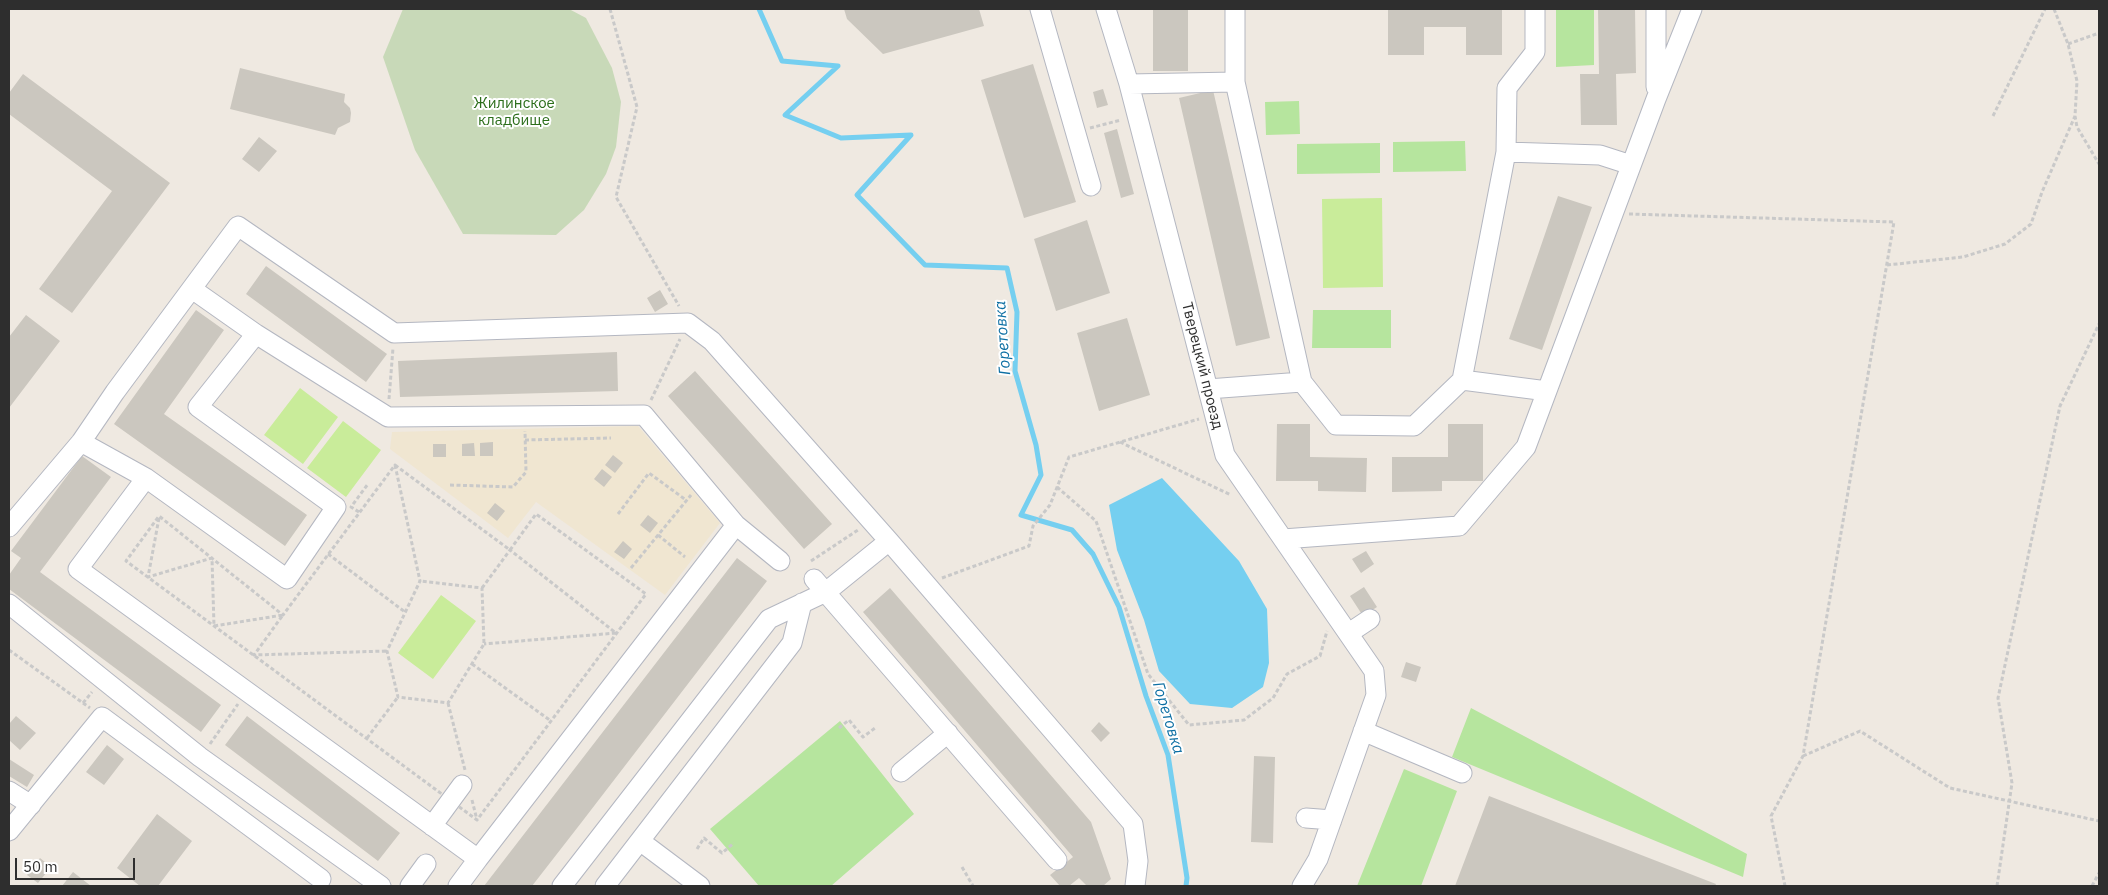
<!DOCTYPE html>
<html>
<head>
<meta charset="utf-8">
<style>
	body { margin:0 }
	#map { position:relative; width:2108px; height:895px; overflow:hidden; background:#efe9e1; font-family:"IBM Plex Sans",sans-serif }
	canvas { display:block }
	.frame { position:absolute; inset:0; border:10px solid #2e2e2e; pointer-events:none }
	.scale { position:absolute; left:15px; top:858px; width:120px; height:22px; box-sizing:border-box; border:2px solid #2e2e2e; border-top:0; padding-left:6px; font-size:15px; line-height:18px; white-space:nowrap; color:#2e2e2e; -webkit-text-stroke:4px #fff; paint-order:stroke }
</style>
</head>
<body>
<div id="map">
<canvas width="2108" height="895"></canvas>
<div class="frame"></div>
<div class="scale">50 m</div>
</div>
<script>
const ctx = document.querySelector('canvas').getContext('2d');
ctx.lineJoin = 'round';
function fill(path, color) {
  ctx.fillStyle = color;
  ctx.fill(path, 'evenodd');
}
function stroke(path, color, width, dash) {
  ctx.strokeStyle = color;
  ctx.lineWidth = width;
  ctx.lineCap = dash ? 'butt' : 'round';
  ctx.setLineDash(dash || []);
  ctx.stroke(path);
}
function drawText(font, color, halo, rows, align = 'center') {
  ctx.font = font + ' "IBM Plex Sans",sans-serif';
  ctx.lineWidth = 4;
  ctx.setLineDash([]);
  ctx.textBaseline = 'middle';
  ctx.strokeStyle = halo;
  ctx.fillStyle = color;
  for (const [text, x, y, turn = 0] of rows) {
    ctx.save();
    ctx.translate(x, y);
    ctx.rotate((+turn || 0) * Math.PI / 180);
    ctx.textAlign = isNaN(turn) ? turn : align;
    if (halo) ctx.strokeText(text, 0, 0);
    ctx.fillText(text, 0, 0);
    ctx.restore();
  }
}
const education = new Path2D(`
	M638,426l82,97 -55,72 -129,-93 -28,36 -118,-89 2,-17z`);
const green = new Path2D(`
	M1556,9h38v56l-38,2z
	M1299,101l1,33 -34,1 -1,-33z
	M1465,141l1,30 -73,1v-30z
	M1380,143v30l-83,1v-30z
	M1313,310h78v38h-79z
	M1471,708l276,146 -4,23 -291,-120z
	M840,721l74,93 -83,72h-72l-49,-57z
	M1404,769l53,22 -36,95h-64z`);
const cemetery = new Path2D(`
	M403,9h166l17,9 26,50 9,34 -5,45 -10,27 -22,36 -28,25 -93,-1 -48,-84 -32,-93z`);
const pitch = new Path2D(`
	M1382,198l1,89 -60,1 -1,-89z
	M300,388l38,29 -35,47 -39,-29z
	M343,421l38,29 -35,47 -39,-29z
	M441,595l35,26 -43,58 -35,-26z`);
const water = new Path2D(`
	M1162,478l77,83 28,48 2,54 -6,24 -31,21 -42,-4 -31,-33 -15,-51 -27,-70 -8,-45z`);
const stream = new Path2D(`
	M759,9l23,52 56,5 -53,49 56,23 70,-3 -54,60 68,70 82,3 10,44 -2,59 21,74 5,30 -20,40 51,15 21,24 26,53 27,89 22,59 19,123 -1,8`);
const building = new Path2D(`
	M844,9h135l5,17 -101,28 -36,-35z
	M1153,9h35v62h-35z
	M1388,9h114v46h-36v-28h-42v28h-36z
	M1598,9h37l1,64 -20,1 1,51h-36l-1,-51h19z
	M1033,64l43,138 -52,16 -43,-138z
	M240,68l105,26 -1,8 6,6 1,5 -1,9 -12,6 -3,7 -105,-26z
	M23,74l147,109 -98,130 -33,-24 73,-98 -103,-77v-21z
	M1103,89l5,16 -11,3 -4,-16z
	M1213,90l57,248 -34,8 -57,-248z
	M1117,129l17,65 -13,4 -17,-65z
	M259,137l18,14 -18,21 -17,-13z
	M1558,196l34,11 -50,143 -33,-11z
	M1087,220l23,73 -54,18 -22,-72z
	M266,266l121,88 -21,28 -120,-88z
	M660,290l8,14 -13,8 -8,-14z
	M196,310l28,20 -60,84 143,101 -22,31 -171,-122z
	M26,315l34,26 -51,67v-71z
	M1127,318l23,77 -51,16 -22,-78z
	M617,352l1,39 -218,6 -2,-36z
	M695,371l137,153 -28,25 -136,-153z
	M1277,424h33v33l57,1 -1,34 -48,-1v-10h-42z
	M1448,424h35v57h-41v10l-50,1v-35h56z
	M493,442v14h-13v-13z
	M474,443l1,13h-13v-12z
	M433,444h13v13h-13z
	M613,455l10,8 -8,10 -10,-8z
	M82,456l29,21 -71,95 181,133 -20,27 -192,-143v-14l12,-17 -10,-7z
	M602,469l10,8 -8,10 -10,-8z
	M495,503l10,8 -8,10 -10,-8z
	M648,515l10,8 -8,10 -10,-8z
	M623,541l9,8 -8,10 -10,-7z
	M1366,551l8,13 -13,9 -9,-14z
	M737,558l30,23 -186,242 -49,63h-48z
	M1364,587l13,20 -14,9 -13,-20z
	M890,588l201,234 20,57 -8,7h-16l-8,-8 -10,8h-9l-10,-11 23,-18 -210,-245z
	M1406,662l15,5 -5,15 -15,-5z
	M16,716l20,17 -16,17 -11,-10v-16z
	M247,716l153,117 -22,28 -153,-116z
	M1099,722l11,11 -9,9 -10,-11z
	M107,745l17,14 -20,26 -18,-13z
	M1254,756l21,1 -2,86 -22,-1z
	M9,759l25,16 -7,12 -18,-11z
	M1489,796l227,88 -1,2h-260z
	M157,814l35,27 -34,45h-18l-23,-18z
	M40,858l11,9 -13,16 -11,-8z
	M73,872l18,14h-29z`);
const path = new Path2D(`
	M610,9l27,98 -21,90 63,109
	M2054,9l14,35 9,37 -2,35 2,11 22,37
	M2068,44l31,-11
	M1993,116l52,-107
	M1090,128l31,-8
	M1629,214l265,8 -91,534 -32,60 14,70
	M1887,265l76,-8 42,-13 26,-20 11,-32 33,-76
	M389,399l4,-51
	M651,400l29,-61
	M525,440l86,-2
	M1120,442l111,53
	M395,465l115,85 26,-36 110,80 -169,226 -351,-259 33,-45 124,99z
	M395,465l25,116 -33,70 11,46 50,6 36,-59 -2,-56 -62,-7
	M450,485l63,2 13,-15 -1,-41
	M1057,487l39,34 52,153 41,51 55,-5 29,-22 14,-24 33,-18 7,-25
	M359,512l-8,-5 17,-23
	M618,514l31,-41 37,27
	M159,518l-11,59 64,-19 2,68 69,-11 -29,40 133,-4
	M658,535l27,22
	M328,554l77,58
	M811,561l47,-31
	M631,568l60,-73
	M942,578l87,-32 4,-20 17,-21 19,-48 130,-38
	M482,588l28,-38 106,83 -132,11
	M9,650l81,58
	M472,664l79,57
	M83,703l9,-11
	M448,703l17,67
	M839,728l10,-8 14,17 12,-9
	M367,738l31,-41
	M210,744l28,-40
	M1803,756l57,-25 90,57 149,33
	M472,800l5,20
	M697,849l7,-11 18,15 12,-10
	M962,867l11,19
	M1997,886l15,-103 -14,-85 62,-292 39,-82
	M2092,886l7,-13`);
const minor = new Path2D(`
	M1040,9l51,177
	M1106,9l23,75 96,371 149,216 2,24 -58,164 -16,27
	M1535,9v43l-28,36 -1,64 94,3 31,10
	M1129,84l106,-2v-73
	M1656,87v-78
	M192,289l64,45
	M1462,380l85,11
	M1302,382l34,43 78,1 48,-46 44,-228
	M1208,389l94,-7 -67,-300
	M81,442l65,36 141,101 49,-72 -138,-100 58,-73 132,83 256,-2 92,110 -258,334 -400,-290 68,-91
	M736,525l44,36
	M9,527l72,-85 34,-50 123,-166 156,107 294,-10 24,18 177,200 244,283 5,37 -3,25
	M1283,539l176,-13 67,-79 130,-348 36,-90
	M814,579l243,281
	M9,604l191,153 181,129
	M1349,633l21,-14
	M1363,731l99,42
	M901,772l47,-39
	M9,791l22,14
	M1306,818l26,2
	M432,826l30,-41
	M9,831l93,-114 219,162
	M640,841l60,45
	M410,886l16,-22
	M458,886l20,-27
	M562,886l207,-267 57,-27 63,-51
	M605,886l187,-243 10,-40`);
const parkNames = [
	["Жилинское",514,104],
	["кладбище",514,121]
];
const streetNames = [
	["Тверецкий проезд",1202,366,76]
];
const waterNames = [
	["Горетовка",1003,338,-94],
	["Горетовка",1168,718,73]
];
fill(education, '#f0e6d1');
fill(green, '#b6e59e');
fill(cemetery, '#c8d9b8');
fill(pitch, '#c9ec9a');
fill(water, '#75cff0');
stroke(stream, '#75cff0', 5);
fill(building, '#cbc7bf');
stroke(minor, '#b4b7c1', 21);
stroke(path, '#c9c9c9', 3, [4, 2.5]);
stroke(minor, '#fff', 19);
drawText('15px', '#2c6e1b', '#fff', parkNames);
drawText('15px', '#2e2e2e', '#fff', streetNames);
drawText('italic 16px', '#0d6fa3', '#fff', waterNames);
</script>
</body>
</html>
